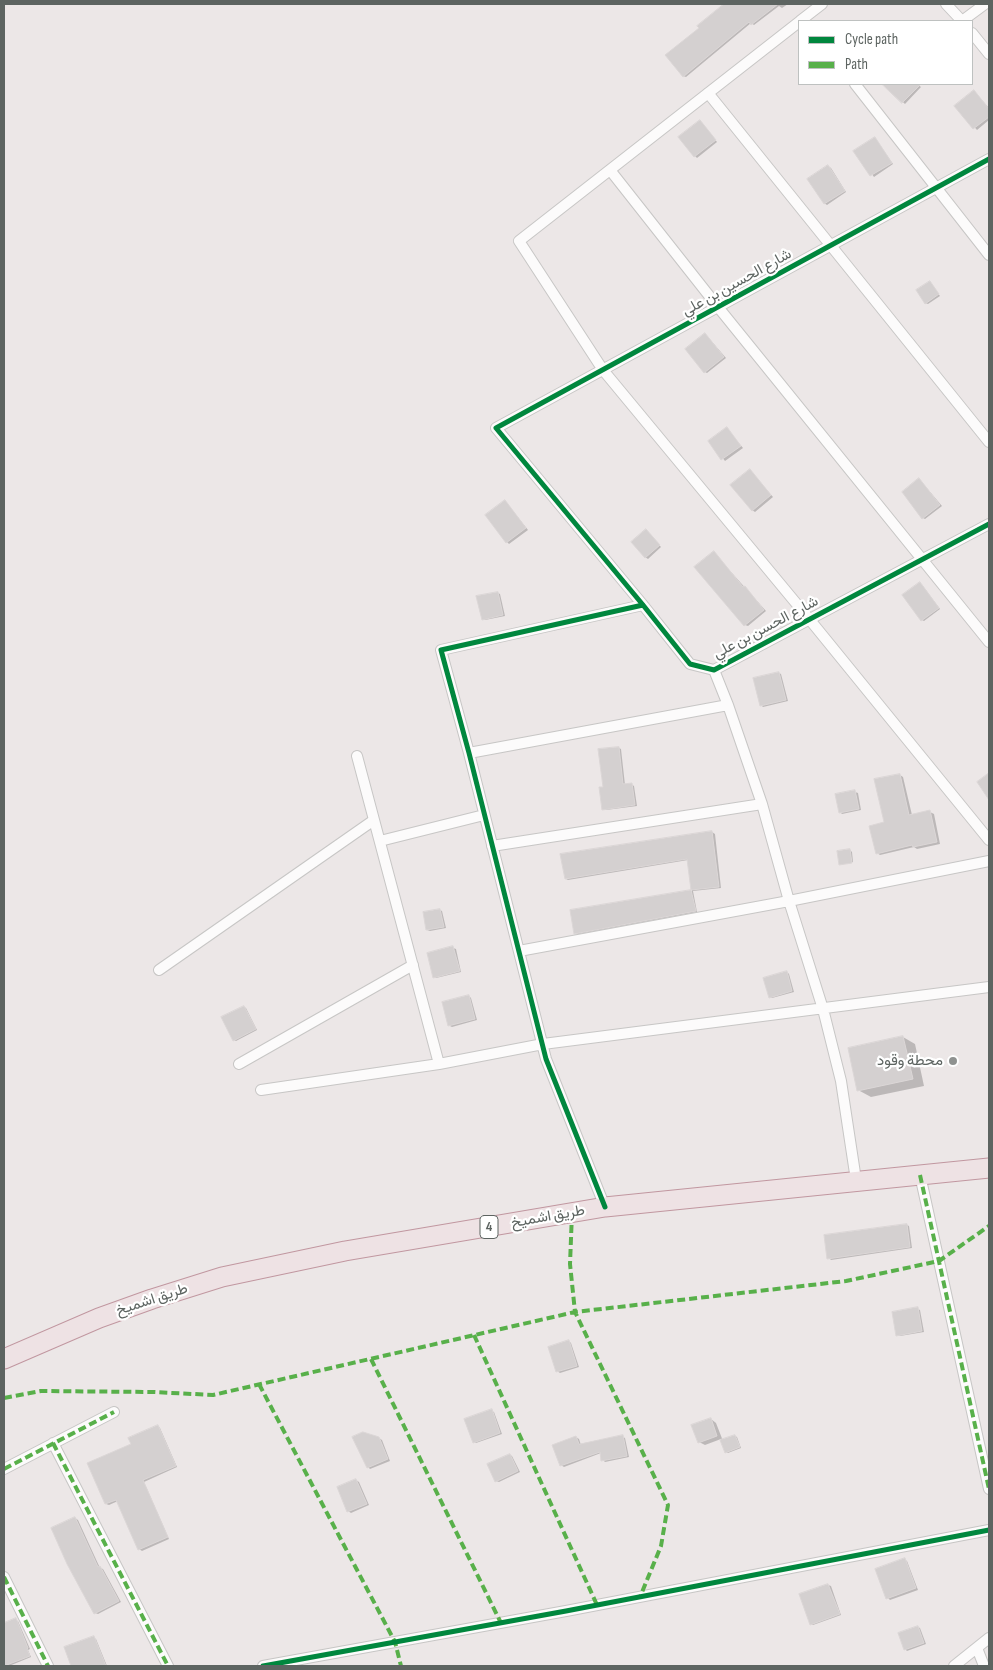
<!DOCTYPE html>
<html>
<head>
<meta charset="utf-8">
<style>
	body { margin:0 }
	#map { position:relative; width:993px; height:1670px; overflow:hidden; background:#ece7e7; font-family:"Sofia Sans Condensed",sans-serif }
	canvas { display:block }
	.frame { position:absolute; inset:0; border:5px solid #5d6461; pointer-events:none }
	.legend { position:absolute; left:798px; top:20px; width:175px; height:65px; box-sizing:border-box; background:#fff; border:1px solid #bec1c0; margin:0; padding:6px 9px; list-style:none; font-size:15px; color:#5d6461 }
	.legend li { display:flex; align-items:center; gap:10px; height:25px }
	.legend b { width:25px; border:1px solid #bec1c0 }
</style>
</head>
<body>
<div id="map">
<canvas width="993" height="1670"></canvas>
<div class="frame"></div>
<ul class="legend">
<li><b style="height:6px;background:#00873e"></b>Cycle path</li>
<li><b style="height:6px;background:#58b04a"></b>Path</li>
</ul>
</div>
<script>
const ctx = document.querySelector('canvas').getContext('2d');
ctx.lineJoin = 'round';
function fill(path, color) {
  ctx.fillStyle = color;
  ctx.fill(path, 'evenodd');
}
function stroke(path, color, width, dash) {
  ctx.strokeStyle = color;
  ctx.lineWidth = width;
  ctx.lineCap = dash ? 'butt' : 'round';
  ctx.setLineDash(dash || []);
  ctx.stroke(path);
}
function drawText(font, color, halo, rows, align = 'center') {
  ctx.font = font + ' "Sofia Sans Condensed",Vazirmatn,sans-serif';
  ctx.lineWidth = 4.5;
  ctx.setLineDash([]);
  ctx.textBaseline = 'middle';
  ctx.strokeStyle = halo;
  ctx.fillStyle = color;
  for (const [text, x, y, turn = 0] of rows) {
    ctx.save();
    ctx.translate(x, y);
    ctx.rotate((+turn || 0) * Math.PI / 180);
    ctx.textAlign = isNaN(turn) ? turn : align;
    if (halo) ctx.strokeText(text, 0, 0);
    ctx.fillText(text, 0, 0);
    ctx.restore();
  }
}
const shadow = new Path2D(`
	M726,4h62l-6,4 -3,-2 -25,19 -3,-2 -65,54 -3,-1 17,-47 -2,-3z
	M884,84h33l4,3 -16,17z
	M974,91l15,17v12l-12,10 -21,-24z
	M702,123l15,19 -20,16 -2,-2z
	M875,138l18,26 -19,13 -19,-26z
	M828,166l3,2 15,24 -19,13 -3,-2z
	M930,282l10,14 -12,8 -3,-1z
	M707,336l19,22 -19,15 -2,-1z
	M727,429l16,19 -18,13 -16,-20z
	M750,471l23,26 -18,15 -3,-2z
	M920,480l22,26 -17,13 -2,-1z
	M506,502l22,28 -19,14 -2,-2z
	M647,531l14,16 -13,12 -3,-2z
	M714,553l52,58 -18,15 -3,-1z
	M922,585l18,24 -16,12 -2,-1z
	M498,593l2,1 5,22 -20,4 -2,-1z
	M779,673l2,1 7,27 -25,6 -2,-2z
	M619,748l2,1 4,36 6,-1 3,2 3,20 -31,4 -2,-1v-21z
	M900,775l3,2 9,38 18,-3 4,2 6,30 -23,5 -3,-2 -34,8 -3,-2z
	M855,792l3,1 3,17 -19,4 -2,-2z
	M712,832l3,2 6,54 -28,3 4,21 -119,22 -3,-1 -3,-22 120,-20 -4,-31 -120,20 -2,-1z
	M850,850l2,2 1,10 -12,2z
	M440,910l2,1 4,17 -16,3 -3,-1z
	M453,948l3,1 5,23 -25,6 -2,-1z
	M787,972l2,2 5,18 -22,6 -2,-1z
	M469,996l2,2 6,22 -25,7 -2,-1z
	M244,1007l2,1 11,22 -21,11 -2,-1z
	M903,1037l12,7 9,42 -53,11 -13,-7z
	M907,1225l2,1 3,22 -81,12 -2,-2z
	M918,1309l2,1 4,22 -24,4 -2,-1z
	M569,1341l2,2 8,24 -19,6 -3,-2z
	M491,1411l3,1 8,22 -26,9 -2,-1z
	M711,1419l5,4 7,18 12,-5 2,1 4,11 -13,5 -2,-1 -5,-13 -16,6 -6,-3z
	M158,1426l2,2 17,39 -33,15 25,57 -27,12 -3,-2 -21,-48 -9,4 -3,-1 -17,-40 44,-19z
	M576,1437l3,2 2,6 42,-8 2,1 4,19 -24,5 -2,-2 -2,-7 -37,14 -3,-2 -7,-20z
	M379,1438l3,2 8,21 -20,8 -2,-2z
	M510,1455l2,1 8,16 -21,10 -3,-1z
	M356,1480l3,2 10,23 -18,8 -3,-2z
	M75,1518l3,2 22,48 3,1 18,33 -23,12 -3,-1z
	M905,1560l2,1 11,29 -28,10 -2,-2z
	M828,1585l3,1 10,29 -28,10 -2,-1z
	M15,1620l3,1 12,28 -2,1 3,7 -22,9h-5v-41z
	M918,1627l2,1 6,16 -19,7 -2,-2z
	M94,1638l2,1 11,27h-34l-8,-18z`);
const building = new Path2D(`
	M724,4h54l-27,21 -2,-3 -66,55 -18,-22 34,-27 -2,-2z
	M882,84h39l-19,19z
	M974,90l15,19v8l-16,12 -19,-23z
	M700,120l16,20 -22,17 -16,-20z
	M875,137l17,26 -22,13 -17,-25z
	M828,165l17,26 -21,13 -17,-25z
	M930,281l9,13 -14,10 -9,-14z
	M705,333l19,24 -20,16 -19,-24z
	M727,427l14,19 -20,14 -13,-19z
	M750,469l21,26 -19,16 -22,-26z
	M919,478l21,27 -18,14 -20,-27z
	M505,500l21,28 -20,15 -21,-28z
	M646,529l14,16 -15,13 -14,-16z
	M714,551l29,36 2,-1 19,24 -20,16 -50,-59z
	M920,582l19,26 -18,13 -19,-26z
	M498,592l5,23 -21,5 -6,-24z
	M779,672l7,28 -26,6 -7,-28z
	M619,747l4,37 9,-1 3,22 -33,5 -3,-23h4l-5,-38z
	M989,773v27l-12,-18z
	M900,774l9,41 21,-5 7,32 -24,5 -1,-2 -36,9 -7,-28 15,-4 -10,-43z
	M855,790l4,19 -20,4 -4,-19z
	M712,831l7,56 -28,3 -4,-31 -122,20 -5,-25z
	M850,849l2,14 -13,2 -2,-14z
	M691,890l5,21 -122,23 -4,-24z
	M440,909l4,18 -18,3 -3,-18z
	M453,946l7,25 -27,7 -6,-25z
	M787,971l5,20 -23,7 -6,-20z
	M469,995l6,24 -27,7 -6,-24z
	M244,1006l12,23 -23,12 -12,-24z
	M903,1036l10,43 -56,12 -9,-43z
	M907,1224l3,23 -83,12 -3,-24z
	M918,1307l4,24 -26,5 -4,-24z
	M569,1340l8,26 -21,6 -8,-25z
	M492,1409l8,24 -27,10 -9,-24z
	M711,1418l6,18 -19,7 -7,-18z
	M158,1425l18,41 -33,14 25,57 -30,13 -22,-50 -11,4 -18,-41 44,-19 -3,-6z
	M363,1432l16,5 9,22 -21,9 -15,-31z
	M623,1435l4,21 -26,5 -1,-9 -40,14 -8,-21 24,-9 3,8z
	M735,1435l5,12 -15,6 -5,-13z
	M510,1454l8,17 -23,11 -8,-18z
	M356,1479l11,25 -20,8 -10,-25z
	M75,1517l23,50 2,-1 19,35 -25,13 -27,-50 -16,-36z
	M905,1558l11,30 -30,11 -11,-30z
	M828,1584l12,30 -30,11 -11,-31z
	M16,1618l12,30 -1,1 3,7 -26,10v-43z
	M918,1626l6,17 -20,7 -6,-17z
	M94,1636l12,30h-35l-7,-19z`);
const street = new Path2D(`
	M946,4l16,17 23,-17
	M800,21l22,-17
	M799,22l-280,219 84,129 207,250 179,220
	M972,33l17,21
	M855,84l134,171
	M708,93l281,349
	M989,159l-493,269 147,177 47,59 24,6 275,-146
	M610,170l108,137 271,335
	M714,670l14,35 34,99 27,97 34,108 18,72 15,99
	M469,753l259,-48
	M357,756l82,308
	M380,841l104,-26
	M492,846l270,-42
	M519,951l270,-50 200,-40
	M159,970l215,-150
	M239,1064l174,-99
	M261,1090l178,-26 104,-20 446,-57
	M920,1175l69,314
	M605,1207l-59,-148 -77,-306 -28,-103 202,-45
	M53,1443l115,223
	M4,1469l110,-57
	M4,1577l44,89
	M977,1648l7,18
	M263,1666l303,-55 423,-81
	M954,1666l35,-28`);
const highway = new Path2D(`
	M4,1359l95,-41 53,-19 70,-22 123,-26 260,-44 384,-39`);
const quiet = new Path2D(`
	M920,1175l69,314
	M572,1213l-2,51 5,48 93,193 -7,41 -21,51
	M474,1335l123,270
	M371,1359l130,264
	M259,1384l136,258 6,24
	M4,1398l37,-7 112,1 60,3 362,-83 271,-31 93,-20 50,-35
	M53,1443l115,223
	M4,1469l110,-57
	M4,1577l44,89`);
const cycleway = new Path2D(`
	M989,159l-493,269 147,177 47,59 24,6 275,-146
	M605,1207l-59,-148 -77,-306 -28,-103 202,-45
	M263,1666l303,-55 423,-81`);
const markers = [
	[953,1061,5,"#8f9290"]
];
const shields = [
	[489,1227,18]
];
const shieldNames = [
	["4",489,1227]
];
const streetNames = [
	["شارع الحسين بن علي",737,283,-29],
	["شارع الحسن بن علي",766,628,-28],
	["طريق اشميخ",548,1217,-10],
	["طريق اشميخ",152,1300,-18]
];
const poiNames = [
	["محطة وقود",943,1061]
];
fill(shadow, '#0003');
fill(building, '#d4d0d0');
stroke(building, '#dbd6d6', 1);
stroke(street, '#c7c6c5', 12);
stroke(highway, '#c197a0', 21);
stroke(street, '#fcfbfb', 10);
stroke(highway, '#eee2e4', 19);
stroke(quiet, '#58b04a', 4, [8, 4]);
stroke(cycleway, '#00873e', 5);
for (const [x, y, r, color] of markers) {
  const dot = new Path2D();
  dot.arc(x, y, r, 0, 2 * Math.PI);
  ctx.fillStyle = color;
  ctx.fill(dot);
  stroke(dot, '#fff', 2);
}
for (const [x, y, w] of shields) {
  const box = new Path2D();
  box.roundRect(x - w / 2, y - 11.5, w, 23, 4);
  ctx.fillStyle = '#fff';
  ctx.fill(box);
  stroke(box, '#5d6461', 1);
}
drawText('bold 14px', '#5d6461', null, shieldNames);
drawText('15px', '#5d6461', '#fff', streetNames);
drawText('15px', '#5d6461', '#fff', poiNames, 'right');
</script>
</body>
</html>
